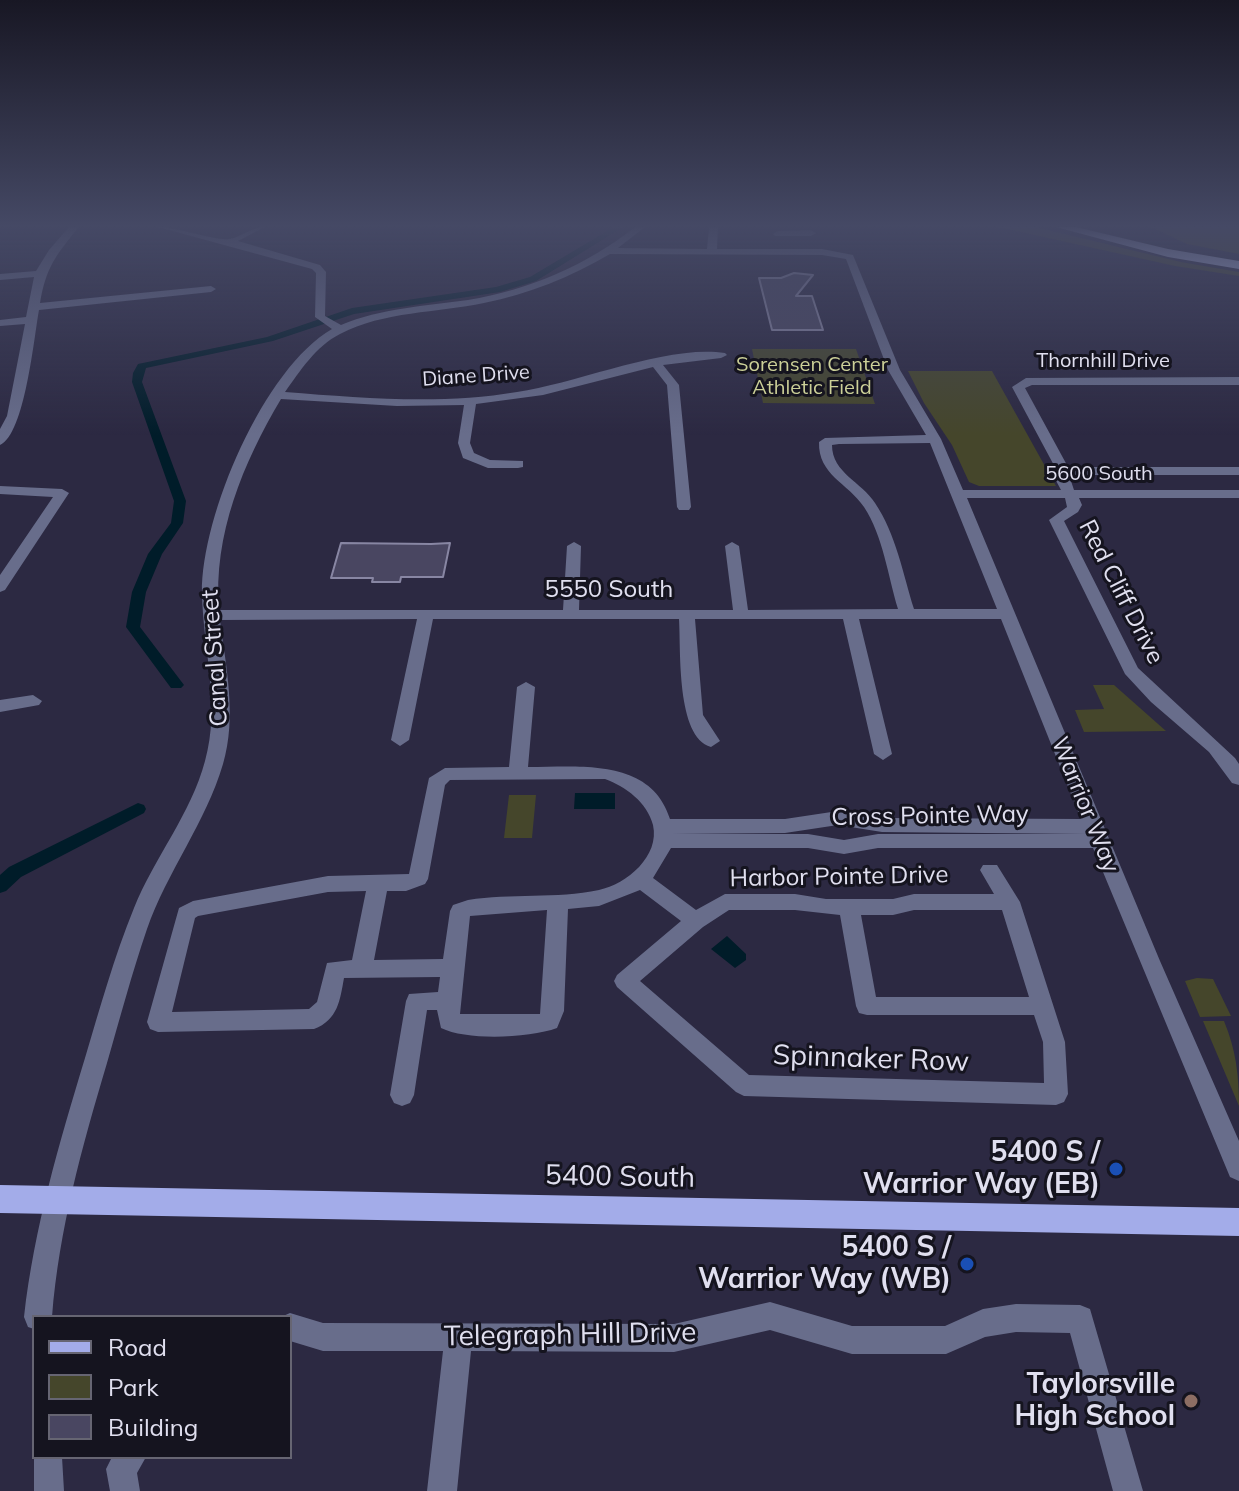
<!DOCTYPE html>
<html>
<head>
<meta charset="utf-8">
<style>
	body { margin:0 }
	#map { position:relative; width:1239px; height:1491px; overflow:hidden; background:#2c2942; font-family:Mulish,sans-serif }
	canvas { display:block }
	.legend { position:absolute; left:32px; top:1315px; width:260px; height:144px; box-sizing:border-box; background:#15141f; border:2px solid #666572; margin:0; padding:10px 14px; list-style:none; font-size:24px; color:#e0dfef }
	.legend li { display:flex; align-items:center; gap:16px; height:40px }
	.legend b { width:40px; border:2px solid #666572 }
</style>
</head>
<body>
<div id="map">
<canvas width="1239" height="1491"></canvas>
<ul class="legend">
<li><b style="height:10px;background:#a3ace9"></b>Road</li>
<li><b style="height:22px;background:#45462b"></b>Park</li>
<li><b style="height:22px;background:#494661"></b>Building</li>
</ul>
</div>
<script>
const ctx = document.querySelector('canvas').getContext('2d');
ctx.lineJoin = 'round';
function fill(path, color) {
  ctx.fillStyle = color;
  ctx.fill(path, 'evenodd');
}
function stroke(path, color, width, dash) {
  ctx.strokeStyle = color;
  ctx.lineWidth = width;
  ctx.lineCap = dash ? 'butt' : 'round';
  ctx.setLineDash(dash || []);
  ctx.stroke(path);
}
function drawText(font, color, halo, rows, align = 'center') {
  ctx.font = font + ' Mulish,sans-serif';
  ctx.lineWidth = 6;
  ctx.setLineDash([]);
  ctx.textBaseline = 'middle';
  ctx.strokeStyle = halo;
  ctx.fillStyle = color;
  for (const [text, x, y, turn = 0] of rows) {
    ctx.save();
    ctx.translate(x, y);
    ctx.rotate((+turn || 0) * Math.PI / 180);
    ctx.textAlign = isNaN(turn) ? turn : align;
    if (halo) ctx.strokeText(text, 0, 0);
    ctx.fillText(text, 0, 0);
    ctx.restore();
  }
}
const green = new Path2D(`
	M998,227h38l145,35 58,10v4l-64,-10z
	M1151,227h88v27l-52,-10z
	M752,349h104l19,55 -112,-1z
	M908,371h84l64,115h-77l-10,-4 -17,-37 -28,-42z
	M1093,685h21l52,46 -82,1 -9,-22 29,-1z
	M509,795h27l-4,43h-28z
	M1197,978l16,1 18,37 -31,1 -15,-36z
	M1203,1021h21c12,29 15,54 15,85z`);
const water = new Path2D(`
	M575,793h40v16h-41z
	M727,936l19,18v6l-11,8 -24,-19z`);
const canal = new Path2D(`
	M614,227h9l-87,54 -36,11 -146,22 -81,27 -127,27 -4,14 44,119 -3,22 -21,31 -16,38 -6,35 44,58 -3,3h-10l-45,-61 6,-35 16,-38 23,-31 3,-22 -42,-119 1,-9 5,-9 129,-27 85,-29 144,-21 34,-10z
	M138,803l6,2 2,4 -2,4 -123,64 -15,14 -6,2v-18l9,-8z`);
const building = new Path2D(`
	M794,273l19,2 -17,21h16l11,34h-51l-13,-52h22z
	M341,543l90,1 19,-1 -7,34h-42l-1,5h-28l1,-4h-42z`);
const minor = new Path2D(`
	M69,227h10c-23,28 -33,40 -39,76l171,-17 5,3 -5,3 -172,18c-5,27 -14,124 -39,135v-16l7,-13 18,-92 -25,2v-6l26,-3 8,-40 -34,3v-6l36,-3 13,-21z
	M158,227c20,0 57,14 71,12 13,-2 22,-12 36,-12l-27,14 82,24 6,7 -1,44 16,9c40,-17 85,-19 127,-25 61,-10 119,-35 167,-73h10l-27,21 89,1 2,-22h9l-1,22h105l31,6 47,115 41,69 22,51h98l-7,-13 3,-6 -45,-84 14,-9 213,-1v8h-207l-7,3 43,79h171v8h-170l5,15h165v8h-160l3,7 -4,7 -14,9 74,147 97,90 4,6v21l-7,-2 -23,-31 -58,-50 -26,-28 -76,-154 18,-13 -2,-9h-98l193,463 79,180v40l-9,-4 -137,-329h-215l-34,6 -36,-6h-137l-18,30 43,32 29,-16h70l31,5h67l21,-5h80l-14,-24 3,-5h14l23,37 45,140 3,52 -4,8 -8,3 -312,-9 -8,-4 -119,-105 -3,-6 3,-6 64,-54 -41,-31 -41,16 -31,3 -4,102 -7,17c-27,10 -90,13 -116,0l-4,-18h-10l-13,85 -4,8 -8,3 -8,-3 -4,-8 16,-94 3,-7 29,-2 2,-15 -96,1c-4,22 -6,42 -30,51l-156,3 -8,-3 -3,-7 32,-114 14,-7 135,-25 81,-2 20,-96 16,-10 64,-1 8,-80 9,-5 9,5 -7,80c50,0 123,-10 142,52h115l53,-8 44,7 199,1 -80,-200h-142l33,135 -9,6 -9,-6 -31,-135h-148l8,96 17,26 -9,6c-35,-10 -30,-97 -32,-128h-246l-24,121 -9,6 -9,-6 26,-121 -197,1c6,47 17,97 3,144 -17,58 -56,108 -76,165 -15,44 -27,89 -40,134 -25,84 -48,166 -55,254h-18v12l-6,-2 -4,-10c10,-89 35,-173 61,-259 15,-50 29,-101 49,-150 20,-50 57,-94 71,-147 16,-56 -2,-111 -3,-168 -1,-77 62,-225 130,-264l-17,-12 1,-44 -4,-4zM610,254l212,1 24,4 42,111 38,65 -101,3 -6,4c-1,33 29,41 45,65 19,29 24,69 34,102l-150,1 -9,-64 -7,-4 -7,4 8,64h-154l2,-64 -7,-4 -7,4 -4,64h-344c-6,-75 24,-147 62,-211l116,7 67,-1 -6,38 5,15 25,10h30l5,-1v-6l-33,-1 -16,-7 -4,-10 6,-39 67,-9 110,-28 14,18 10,122 2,3h10l2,-3 -12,-122 -16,-20 58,-7 6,-3 -2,-2c-57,-9 -147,30 -208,39 -76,13 -155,6 -232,0 15,-21 31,-46 55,-58 44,-23 97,-21 144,-31 45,-9 87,-26 126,-49zM930,443l67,166h-83c-11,-35 -18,-75 -39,-106 -13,-21 -43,-30 -43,-58l7,-1zM605,779c21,8 42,23 48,46 7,31 -26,59 -54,65 -43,9 -88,3 -131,10l-15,5 -3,6 -7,48 -69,1 13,-69h19l19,-7 3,-5 17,-94 5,-5zM838,825l44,7 205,2h-209l-34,6 -36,-6h-135l112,-1zM366,891l-14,69 -25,3 -10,39 -8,7 -137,3 23,-94 3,-2 130,-24zM547,910l-7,104h-80l10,-98zM729,910h66l45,5 16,91 3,7 8,2h167l9,27 1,41 -295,-8 -109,-94 63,-54zM914,910h88l27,87h-153l-15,-82h32z
	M778,231l33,-1 5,3 -5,3h-36l-2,-2z
	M0,486l62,3 7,4 -64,97 -5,2v-17l53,-78 -53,-3z
	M33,695l9,6 -3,4 -39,7v-12z
	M770,1302l82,24h93l38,-17 33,-5 64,1 10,4 53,182h-30l-43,-158 -54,-1 -31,5 -39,17h-94l-82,-24 -96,22 -203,-1 -14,140h-30l16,-140h-120l-33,-10v-24h-9l9,-4 33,10 351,1z
	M34,1452v5h28l2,34h-30z
	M112,1457h34l-9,16 3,18h-30l-4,-22z`);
const major = new Path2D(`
	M0,1185l1239,23v28l-1239,-23z`);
const highway = new Path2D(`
	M1056,227h20l92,22 71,12v8l-71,-12z`);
const markers = [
	[1116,1169,8,"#1a4fb4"],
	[967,1264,8,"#1a4fb4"],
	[1191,1401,8,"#8d6e63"]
];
const farStreetnames = [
	["Thornhill Drive",1103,361],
	["Diane Drive",476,376,-4],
	["5600 South",1099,474]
];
const farParknames = [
	["Sorensen Center",812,365],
	["Athletic Field",812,388]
];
const streetNames = [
	["5550 South",609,590],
	["Red Cliff Drive",1121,592,63],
	["Canal Street",215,658,-94],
	["Warrior Way",1085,805,68],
	["Cross Pointe Way",930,816,-1],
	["Harbor Pointe Drive",839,877,-1]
];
const nearStreetnames = [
	["Spinnaker Row",871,1059,2],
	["5400 South",620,1177,1],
	["Telegraph Hill Drive",570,1335,-1]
];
const nearPoinames = [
	["5400 S /",1100,1153],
	["Warrior Way (EB)",1100,1185],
	["5400 S /",951,1248],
	["Warrior Way (WB)",951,1280],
	["Taylorsville",1175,1385],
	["High School",1175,1417]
];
fill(green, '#45462b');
fill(water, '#001c29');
fill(canal, '#001c29');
fill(building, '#494661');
stroke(building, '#8886a3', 2);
fill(minor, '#686d8b');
fill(major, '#a3ace9');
fill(highway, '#c0c8f4');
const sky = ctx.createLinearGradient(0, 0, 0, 435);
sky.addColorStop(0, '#181724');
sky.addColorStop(0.52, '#454965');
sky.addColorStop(1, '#45496500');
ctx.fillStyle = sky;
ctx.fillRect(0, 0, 1239, 435);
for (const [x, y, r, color] of markers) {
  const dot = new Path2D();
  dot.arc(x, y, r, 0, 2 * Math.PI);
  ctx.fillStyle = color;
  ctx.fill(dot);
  stroke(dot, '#15141f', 3);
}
drawText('20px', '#e0dfef', '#15141f', farStreetnames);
drawText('20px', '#ccd098', '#15141f', farParknames);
drawText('24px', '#e0dfef', '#15141f', streetNames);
drawText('28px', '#e0dfef', '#15141f', nearStreetnames);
drawText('bold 28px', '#e0dfef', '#15141f', nearPoinames, 'right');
</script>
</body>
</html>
